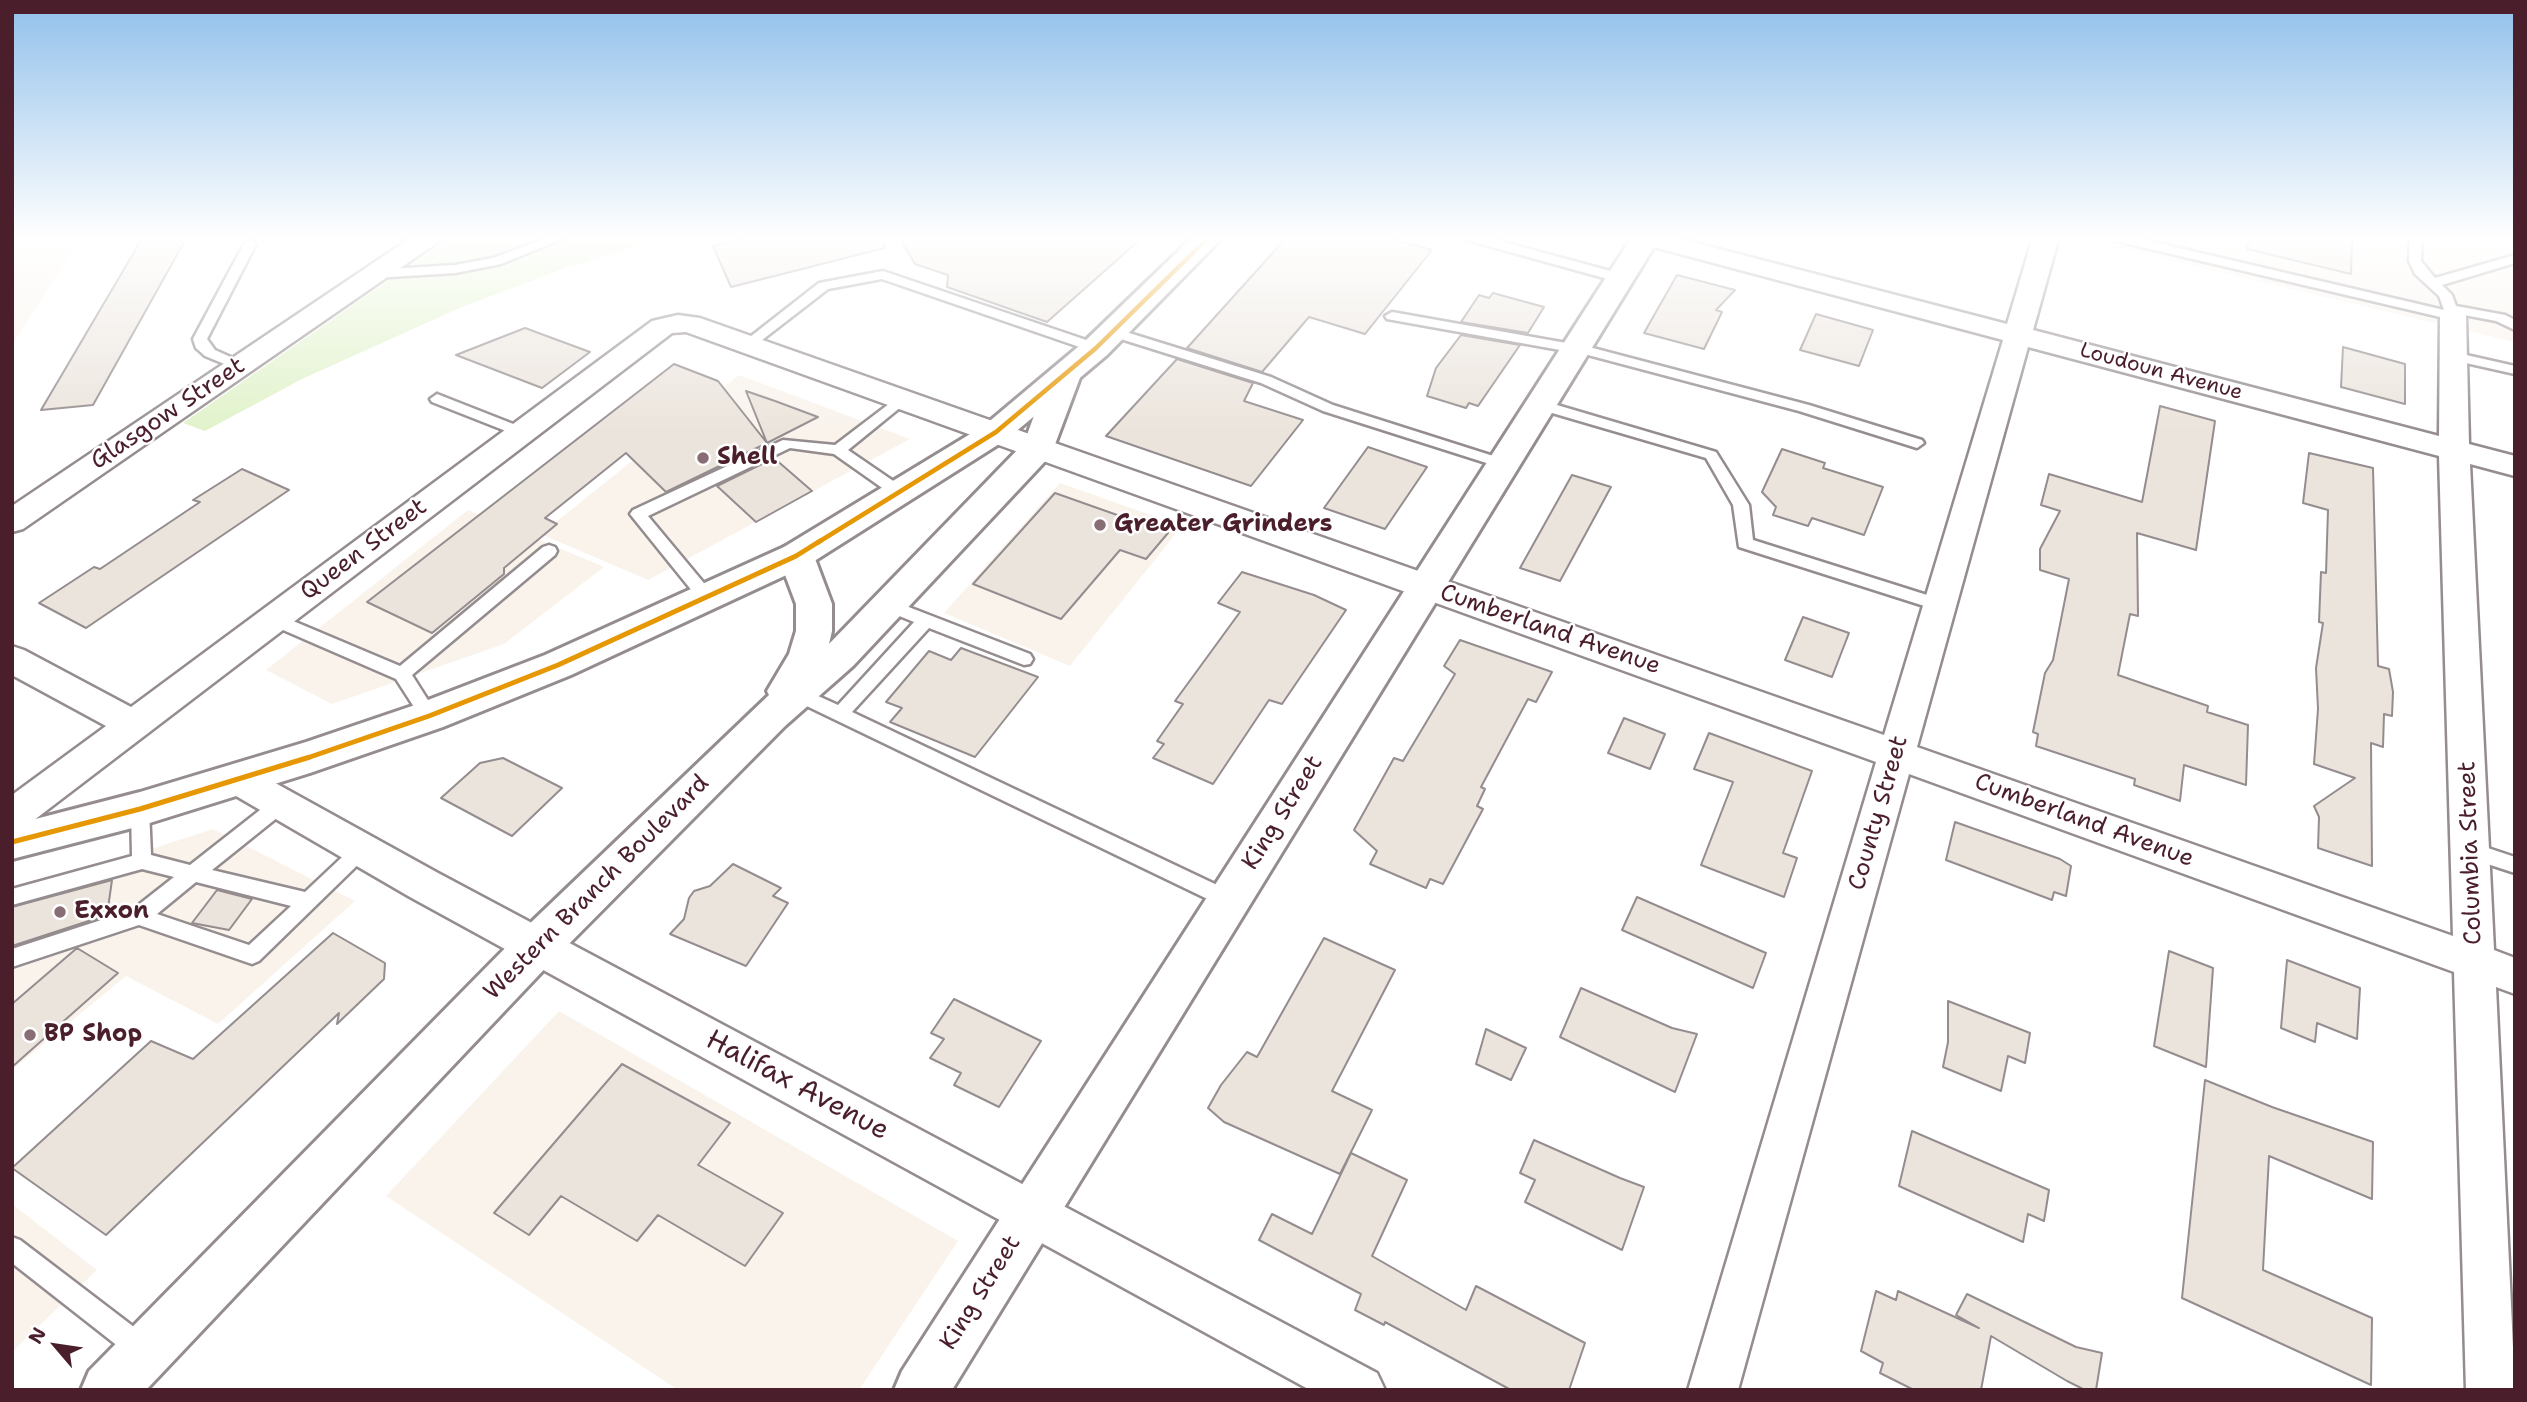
<!DOCTYPE html>
<style>
body{margin:0}
#map{position:relative;width:2527px;height:1402px;overflow:hidden;background:#fff;font-family:"Shantell Sans",sans-serif}
canvas{display:block}
.frame{position:absolute;inset:0;border:14px solid #4a1f2b;pointer-events:none}
.north{position:absolute;left:21px;top:1311px;width:70px;height:70px;-webkit-text-stroke:5px #fff;paint-order:stroke;rotate:299deg;font-size:19px;font-weight:700;line-height:28px;text-align:center;color:#4a1f2b}
.north::after{content:'';display:block;margin:auto;width:24px;height:32px;background:#4a1f2b;clip-path:polygon(50% 0,100% 100%,50% 72%,0 100%)}
</style>
<div id="map">
<canvas width="2527" height="1402"></canvas>
<div class="frame"></div>
<div class="north">N</div>
</div>
<script>
const ctx = document.querySelector('canvas').getContext('2d');
ctx.lineJoin = 'round';
function paint(path, color) {
  ctx.fillStyle = color;
  ctx.fill(path, 'evenodd');
}
function toPath(rows) {
  const path = new Path2D();
  for (const r of rows) {
    path.moveTo(r[0], r[1]);
    for (let i = 2; i < r.length; i += 2) path.lineTo(r[i], r[i + 1]);
  }
  return path;
}
function stroke(path, color, width, dash) {
  ctx.strokeStyle = color;
  ctx.lineWidth = width;
  ctx.lineCap = dash ? 'butt' : 'round';
  ctx.setLineDash(dash || []);
  ctx.stroke(path);
}
function label(font, color, halo, rows, align = 'center') {
  ctx.font = font + ' "Shantell Sans",sans-serif';
  ctx.lineWidth = 5;
  ctx.setLineDash([]);
  ctx.textBaseline = 'middle';
  ctx.strokeStyle = halo;
  ctx.fillStyle = color;
  for (const [text, x, y, turn = 0] of rows) {
    ctx.save();
    ctx.translate(x, y);
    ctx.rotate((+turn || 0) * Math.PI / 180);
    ctx.textAlign = isNaN(turn) ? turn : align;
    if (halo) ctx.strokeText(text, 0, 0);
    ctx.fillText(text, 0, 0);
    ctx.restore();
  }
}
paint(toPath([
 [12,237,82,237,12,344],
 [2085,237,2515,237,2515,342,2092,242],
 [739,375,910,439,648,580,541,534],
 [1060,483,1182,526,1070,666,944,613],
 [468,510,604,567,504,644,332,704,266,670],
 [213,829,355,901,218,1024,126,976,12,1070,12,894],
 [559,1011,958,1241,859,1390,678,1390,386,1196],
 [12,1204,97,1270,12,1352]
]), '#f9f3ec');
paint(toPath([
 [451,237,668,237,565,268,462,307,304,378,205,431,183,423]
]), '#e1f2ca');
const building = toPath([
 [143,237,187,237,93,405,41,410,143,237],
 [750,237,883,237,885,248,731,287,713,246,750,237],
 [899,237,1143,237,1047,322,947,287,948,275,915,264,899,237],
 [1287,237,1386,237,1432,250,1365,334,1309,317,1262,372,1187,348,1287,237],
 [2249,237,2352,237,2351,274,2247,249,2249,237],
 [1677,275,1735,290,1716,310,1722,312,1704,349,1644,333,1677,275],
 [1493,293,1544,307,1528,333,1461,322,1479,295,1489,298,1493,293],
 [1816,314,1873,330,1859,366,1800,350,1816,314],
 [525,328,590,352,542,388,456,355,525,328],
 [1461,335,1520,345,1478,406,1469,403,1466,408,1427,396,1436,368,1461,335],
 [2343,347,2405,364,2405,404,2341,387,2343,347],
 [1177,359,1253,383,1244,401,1303,420,1251,486,1106,436,1177,359],
 [674,364,718,381,767,443,666,492,626,453,545,518,557,524,504,568,504,574,432,633,367,602,674,364],
 [746,391,775,401,818,417,767,443,746,391],
 [2160,406,2215,421,2196,550,2137,533,2138,616,2130,614,2118,675,2208,706,2207,712,2248,725,2246,785,2184,765,2180,801,2134,785,2135,779,2036,746,2038,734,2033,732,2045,673,2053,660,2069,579,2040,570,2040,549,2060,511,2041,505,2049,474,2142,502,2160,406],
 [1368,447,1427,467,1385,529,1324,508,1368,447],
 [1782,449,1825,463,1823,468,1883,487,1864,535,1812,518,1808,526,1773,515,1776,507,1762,492,1782,449],
 [2309,453,2373,468,2378,666,2389,669,2393,692,2392,716,2384,714,2383,747,2371,743,2372,866,2318,848,2319,817,2314,806,2355,778,2314,764,2318,709,2316,668,2323,623,2319,622,2321,572,2326,573,2328,510,2303,503,2309,453],
 [774,458,812,491,756,522,717,486,774,458],
 [242,469,289,490,86,628,39,603,94,567,100,569,200,502,193,500,242,469],
 [1572,475,1611,487,1560,581,1520,568,1572,475],
 [1055,493,1168,533,1146,559,1120,550,1061,619,973,584,1055,493],
 [1242,572,1314,595,1346,610,1282,704,1269,700,1213,784,1153,758,1164,744,1157,741,1183,704,1175,701,1240,612,1218,603,1242,572],
 [1803,617,1849,633,1832,677,1785,660,1803,617],
 [1460,640,1552,672,1536,702,1528,699,1481,787,1485,789,1477,806,1483,809,1443,884,1430,879,1426,888,1370,864,1377,851,1354,830,1394,758,1403,761,1455,674,1444,666,1460,640],
 [961,648,1038,677,975,757,890,722,902,708,886,702,929,651,951,660,961,648],
 [1624,718,1665,734,1650,769,1608,753,1624,718],
 [1709,733,1812,771,1783,853,1797,858,1784,897,1701,865,1733,782,1694,769,1709,733],
 [503,758,562,788,512,836,441,798,480,763,503,758],
 [1955,822,2060,859,2071,866,2066,896,2054,892,2052,900,1946,860,1955,822],
 [733,864,781,888,773,896,788,903,746,966,670,934,684,919,689,898,694,891,710,886,733,864],
 [112,880,107,915,12,946,12,907,112,880],
 [217,890,252,899,229,930,192,923,217,890],
 [1637,897,1766,953,1753,988,1622,930,1637,897],
 [333,933,385,963,384,979,337,1024,339,1013,106,1235,12,1168,151,1041,193,1059,333,933],
 [1324,938,1395,970,1332,1091,1372,1110,1340,1174,1224,1122,1208,1108,1221,1085,1247,1052,1257,1057,1324,938],
 [77,948,118,973,12,1067,12,1004,77,948],
 [2169,951,2213,968,2206,1067,2154,1046,2169,951],
 [2287,960,2360,988,2357,1039,2317,1023,2315,1042,2281,1028,2287,960],
 [1581,988,1672,1028,1697,1034,1675,1092,1560,1037,1581,988],
 [954,999,1041,1041,999,1107,954,1085,961,1073,930,1058,944,1039,931,1033,954,999],
 [1948,1001,2030,1033,2025,1063,2008,1056,2001,1091,1943,1067,1948,1042,1948,1001],
 [1486,1029,1526,1048,1511,1080,1476,1064,1486,1029],
 [622,1064,730,1123,698,1165,783,1213,745,1266,658,1215,637,1241,561,1196,529,1235,494,1213,622,1064],
 [2205,1080,2272,1107,2373,1142,2372,1199,2269,1156,2263,1270,2372,1318,2371,1385,2182,1298,2205,1080],
 [1912,1131,2049,1190,2044,1221,2028,1214,2023,1242,1899,1186,1912,1131],
 [1534,1140,1620,1178,1644,1187,1622,1250,1525,1202,1535,1180,1520,1173,1534,1140],
 [1351,1153,1407,1180,1372,1256,1466,1310,1476,1286,1585,1343,1569,1390,1511,1390,1385,1322,1384,1325,1355,1310,1361,1294,1259,1240,1272,1214,1312,1234,1351,1153],
 [1876,1291,1896,1300,1898,1291,1979,1328,1956,1315,1967,1294,2076,1347,2102,1353,2096,1390,2085,1390,2067,1381,1991,1336,1981,1390,1914,1390,1880,1373,1883,1363,1861,1351,1876,1291]
]);
paint(building, '#ebe4dc');
stroke(building, '#948c8e', 2);
const lane = toPath([
 [549,237,567,237,501,264,455,273,374,278,367,274,374,270,455,265,493,258,549,237],
 [1465,237,1485,237,1625,275,1627,278,1625,281,1615,281,1467,240,1465,237],
 [2110,237,2132,237,2444,310,2439,296,2415,274,2409,261,2410,237,2422,237,2421,261,2435,278,2515,255,2515,263,2442,285,2452,295,2456,306,2505,315,2515,320,2515,330,2496,321,2459,314,2458,319,2453,320,2116,241,2110,237],
 [250,240,256,244,207,339,215,350,244,363,246,366,239,370,205,356,196,348,193,339,244,244,250,240],
 [883,271,1101,345,1103,348,1096,352,1091,351,882,279,828,289,753,347,743,347,741,344,819,283,883,271],
 [1392,312,1589,347,1809,405,1922,440,1924,443,1917,448,1799,411,1588,355,1387,319,1385,316,1392,312],
 [1113,328,1271,377,1333,405,1509,461,1512,464,1509,467,1499,467,1323,411,1261,383,1108,335,1108,329,1113,328],
 [2453,352,2515,366,2515,374,2448,359,2446,356,2453,352],
 [437,394,526,429,528,432,526,435,516,435,432,402,430,399,437,394],
 [902,394,907,396,909,399,907,402,848,450,905,489,908,493,905,497,895,497,834,454,790,448,648,516,713,594,715,598,713,602,701,602,630,514,633,510,783,440,835,445,902,394],
 [1540,400,1716,452,1749,505,1753,540,1946,601,1948,605,1940,611,1739,547,1733,505,1706,458,1535,408,1533,405,1540,400],
 [549,545,555,547,557,551,555,555,412,675,438,716,435,721,429,723,423,721,396,679,267,623,265,619,273,613,279,615,400,666,543,547,549,545],
 [888,599,1030,654,1033,659,1030,664,1024,665,929,628,852,712,1236,894,1239,900,1236,906,1229,908,1222,906,790,698,787,693,790,688,796,686,838,705,914,622,882,609,880,605,882,601,888,599],
 [281,796,288,799,290,804,288,809,212,870,305,892,356,844,363,842,370,844,373,850,259,961,252,964,139,925,12,967,12,949,132,910,174,877,142,869,12,905,12,889,132,856,131,809,133,804,140,801,147,804,149,809,151,855,190,865,274,799,281,796],
 [196,882,291,906,249,945,157,914,196,882],
 [2470,842,2515,857,2515,873,2463,856,2460,850,2463,844,2470,842],
 [12,1237,20,1240,151,1340,154,1349,151,1358,142,1361,133,1358,12,1263,12,1237]
]);
const street = toPath([
 [412,237,442,237,438,242,23,529,12,532,12,506,412,237],
 [1631,237,1673,237,2007,324,2033,237,2059,237,2033,330,2439,436,2440,316,2443,310,2453,308,2463,310,2466,316,2469,444,2515,456,2515,476,2470,464,2494,950,2515,958,2515,994,2496,987,2515,1390,2466,1390,2454,972,1909,774,1738,1390,1688,1390,1876,762,686,332,672,333,25,827,12,831,12,795,106,726,12,675,12,646,24,650,131,707,652,321,678,315,700,318,1884,735,2003,340,1635,242,1631,237],
 [2028,347,2439,456,2453,936,1917,747,2028,347],
 [237,764,250,769,438,873,1377,1373,1385,1390,1310,1390,410,897,224,789,219,779,224,769,237,764]
]);
const secondary = toPath([
 [1632,237,1660,237,952,1390,894,1390,902,1371,1632,237],
 [1065,365,1076,368,1081,375,1051,455,853,666,785,726,553,960,146,1390,81,1390,89,1371,521,932,769,695,767,691,789,654,796,631,796,604,778,556,784,547,796,544,808,547,814,556,832,604,832,631,829,644,1024,443,1049,375,1054,368,1065,365]
]);
const primary = toPath([
 [1193,237,1223,237,1107,355,1007,439,808,565,571,675,443,727,310,773,140,826,12,859,12,825,140,792,306,742,415,705,545,655,784,547,985,425,1085,341,1193,237]
]);
stroke(lane, '#948c8e', 5);
stroke(street, '#948c8e', 5);
stroke(secondary, '#948c8e', 6);
stroke(primary, '#948c8e', 6);
paint(lane, '#fff');
paint(street, '#fff');
paint(secondary, '#fff');
paint(primary, '#fff');
stroke(toPath([
 [817,543,996,432,1096,348,1209,237]
]), '#e69804', 4.5);
stroke(toPath([
 [12,842,140,809,310,757,429,716,558,665,796,556,820,541]
]), '#e69804', 5);
const sky = ctx.createLinearGradient(0, 0, 0, 433);
sky.addColorStop(0, '#91c0eb');
sky.addColorStop(0.55, '#fff');
sky.addColorStop(1, '#ffffff00');
ctx.fillStyle = sky;
ctx.fillRect(0, 0, 2527, 433);
for (const [x, y, r, color] of [
 [703,458,7,"#896d75"],
 [1100,525,7,"#896d75"],
 [60,912,7,"#896d75"],
 [30,1035,7,"#896d75"]
]) {
  const dot = new Path2D();
  dot.arc(x, y, r, 0, 2 * Math.PI);
  ctx.fillStyle = color;
  ctx.fill(dot);
  stroke(dot, '#fff', 2.5);
}
label('21px', '#4a1f2b', '#fff', [
 ["Loudoun Avenue",2161,372,15]
]);
label('24px', '#4a1f2b', '#fff', [
 ["Glasgow Street",168,414,-34],
 ["Queen Street",364,550,-37],
 ["Cumberland Avenue",1550,630,19],
 ["King Street",1283,813,-58],
 ["County Street",1879,813,-74],
 ["Cumberland Avenue",2084,821,20],
 ["Columbia Street",2471,853,-92],
 ["Western Branch Boulevard",597,888,-45],
 ["King Street",981,1293,-58]
]);
label('bold 24px', '#4a1f2b', '#fff', [
 ["Shell",717,458],
 ["Greater Grinders",1114,525],
 ["Exxon",74,912],
 ["BP Shop",44,1035]
], 'left');
label('28px', '#4a1f2b', '#fff', [
 ["Halifax Avenue",797,1086,28]
]);
</script>
